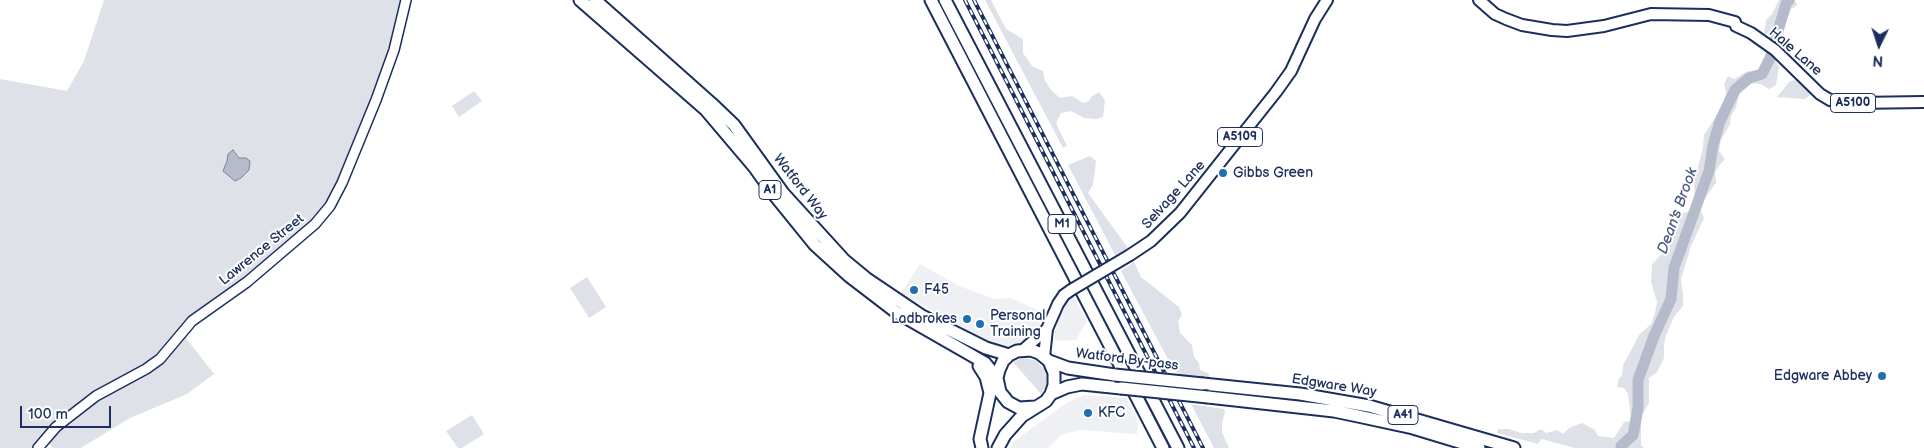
<!DOCTYPE html>
<style>
body{margin:0}
#map{position:relative;width:1924px;height:448px;overflow:hidden;background:#fff;font-family:"Balsamiq Sans",sans-serif}
canvas{display:block}
.north{position:absolute;left:1854px;top:20px;width:50px;height:50px;-webkit-text-stroke:4px #fff;paint-order:stroke;rotate:184deg;font-size:14px;font-weight:700;line-height:20px;text-align:center;color:#1b2f5e}
.north::after{content:'';display:block;margin:auto;width:18px;height:22px;background:#1b2f5e;clip-path:polygon(50% 0,100% 100%,50% 72%,0 100%)}
.scale{position:absolute;left:20px;top:406px;width:91px;height:22px;box-sizing:border-box;border:2px solid #1b2f5e;border-top:0;padding-left:6px;font-size:15px;line-height:18px;white-space:nowrap;color:#1b2f5e;-webkit-text-stroke:4px #fff;paint-order:stroke}
</style>
<div id="map">
<canvas width="1924" height="448"></canvas>
<div class="north">N</div>
<div class="scale">100 m</div>
</div>
<script>
const ctx = document.querySelector('canvas').getContext('2d');
ctx.lineJoin = 'round';
function paint(path, color) {
  ctx.fillStyle = color;
  ctx.fill(path, 'evenodd');
}
function toPath(rows) {
  const path = new Path2D();
  for (const r of rows) {
    path.moveTo(r[0], r[1]);
    for (let i = 2; i < r.length; i += 2) path.lineTo(r[i], r[i + 1]);
  }
  return path;
}
function stroke(path, color, width, dash) {
  ctx.strokeStyle = color;
  ctx.lineWidth = width;
  ctx.lineCap = dash ? 'butt' : 'round';
  ctx.setLineDash(dash || []);
  ctx.stroke(path);
}
function label(font, color, halo, rows, align = 'center') {
  ctx.font = font + ' "Balsamiq Sans",sans-serif';
  ctx.lineWidth = 4;
  ctx.setLineDash([]);
  ctx.textBaseline = 'middle';
  ctx.strokeStyle = halo;
  ctx.fillStyle = color;
  for (const [text, x, y, turn = 0] of rows) {
    ctx.save();
    ctx.translate(x, y);
    ctx.rotate((+turn || 0) * Math.PI / 180);
    ctx.textAlign = isNaN(turn) ? turn : align;
    if (halo) ctx.strokeText(text, 0, 0);
    ctx.fillText(text, 0, 0);
    ctx.restore();
  }
}
paint(toPath([
 [920,264,959,286,995,299,1011,298,1044,313,1039,328,1023,343,1005,347,986,341,901,293],
 [1073,296,1087,321,1076,340,1055,341,1055,331,1061,314,1069,299],
 [1085,395,1127,398,1138,423,1137,434,1079,430,1061,435,1048,448,1011,448,1013,442,1065,404,1076,398]
]), '#eff0f4');
paint(toPath([
 [104,0,404,0,394,50,330,206,182,333,214,374,187,394,130,418,81,448,53,448,46,439,38,448,0,448,0,79,67,91,84,61],
 [985,0,991,0,1006,29,1023,39,1023,53,1032,66,1043,71,1045,81,1052,91,1060,98,1072,96,1083,103,1089,101,1091,97,1099,92,1105,100,1103,117,1096,119,1084,118,1071,111,1061,113,1056,123,1067,146,1063,148],
 [1779,0,1795,0,1797,5,1791,9,1784,26,1779,32,1778,38,1764,33,1766,20,1772,14],
 [1769,56,1775,60,1779,67,1776,85,1769,89,1761,84,1748,83,1741,88,1736,107,1731,116,1730,124,1721,140,1719,151,1725,159,1722,162,1715,172,1716,183,1703,201,1695,199,1694,183,1703,147,1704,135,1722,107,1726,93,1724,84,1728,76,1734,79,1748,71,1756,72],
 [1796,80,1811,94,1805,99,1777,97,1790,81],
 [474,91,482,101,459,117,452,106],
 [1090,156,1096,161,1093,185,1088,193,1128,248,1115,255,1068,165],
 [1692,206,1700,209,1704,218,1691,246,1681,279,1683,295,1683,306,1674,317,1666,335,1664,345,1664,358,1657,372,1649,378,1649,403,1642,415,1641,427,1641,445,1644,448,1575,448,1541,439,1538,444,1497,433,1498,429,1509,429,1521,433,1534,433,1541,429,1546,433,1557,430,1563,434,1569,428,1582,423,1595,430,1598,436,1614,438,1624,422,1630,421,1631,417,1628,394,1624,388,1617,387,1619,378,1622,376,1623,365,1634,345,1639,335,1651,324,1655,313,1657,302,1651,282,1652,264,1665,251,1666,239,1672,226,1679,214,1688,212],
 [1134,262,1141,277,1179,307,1182,315,1178,321,1180,333,1192,345,1194,357,1199,363,1200,370,1208,373,1210,378,1206,379,1191,378,1177,373,1170,363,1121,271],
 [587,277,606,307,589,318,570,288],
 [1022,358,1035,360,1044,369,1047,381,1045,388,1041,394,1013,362],
 [1191,404,1224,409,1225,413,1222,422,1222,432,1229,448,1214,448],
 [472,415,484,434,462,448,458,448,446,431]
]), '#dee1e7');
const water = toPath([
 [233,150,239,158,246,158,250,161,249,170,241,178,235,181,223,171,227,161,228,154,233,150]
]);
paint(water, '#b5bbca');
stroke(water, '#77839f', 1);
stroke(toPath([
 [1621,446,1633,435,1638,408,1638,380,1654,336,1671,299,1674,268,1709,171,1713,145,1720,121,1735,90,1749,78,1762,74,1770,58,1786,4,1789,0]
]), '#b5bbca', 11);
const secondary = toPath([
 [38,448,56,427,96,396,146,369,160,359,192,321,247,282,315,224,330,206,342,183,376,100,394,50,406,0]
]);
const primary = toPath([
 [1479,0,1495,14,1506,19,1522,25,1552,30,1567,31,1604,26,1651,14,1709,15,1735,22,1736,26,1751,33,1775,50,1820,94,1830,100,1856,103,1924,102],
 [1130,255,1151,241,1180,213,1276,92,1291,71,1315,19,1327,0],
 [1023,350,1047,329,1058,304,1064,295,1071,290],
 [1044,357,1047,329]
]);
const highway = toPath([
 [580,0,705,109,755,168,772,192,815,245,849,276,896,312,985,363,997,378],
 [595,0,711,103,734,125,783,193,844,260,867,279,922,316,986,348,1009,355],
 [931,0,1163,448],
 [945,0,1178,448],
 [1049,361,1068,368,1115,375],
 [979,366,986,377,990,393,980,439,982,448],
 [1203,384,1300,394,1369,406,1514,448],
 [1051,394,1067,387,1082,384,1121,388],
 [1208,397,1334,411,1358,416,1413,428,1479,448],
 [998,448,1005,435,1022,416,1046,401,1051,394,1054,385,1054,373,1049,361,1039,353,1031,350,1017,351,1009,355,1003,361,999,370,997,378,1000,392,1008,402,1019,408,1035,407]
]);
stroke(secondary, '#1b2f5e', 12);
stroke(primary, '#1b2f5e', 14);
stroke(highway, '#1b2f5e', 15);
stroke(secondary, '#fff', 9);
stroke(primary, '#fff', 10);
stroke(highway, '#fff', 11);
const rail = toPath([
 [965,0,1194,448],
 [974,0,1203,448]
]);
stroke(rail, '#1b2f5e', 4);
stroke(rail, '#fff', 2, [5.5]);
const primaryBridge = toPath([
 [1071,290,1130,255]
]);
const highwayBridge = toPath([
 [1115,375,1203,384],
 [1121,388,1208,397]
]);
stroke(primaryBridge, '#1b2f5e', 14, []);
stroke(highwayBridge, '#1b2f5e', 15, []);
stroke(primaryBridge, '#fff', 10);
stroke(highwayBridge, '#fff', 11);
for (const [x, y, r, color] of [
 [1223,173,5,"#1f6fb2"],
 [914,290,5,"#1f6fb2"],
 [967,319,5,"#1f6fb2"],
 [980,324,5,"#1f6fb2"],
 [1882,376,5,"#1f6fb2"],
 [1088,413,5,"#1f6fb2"]
]) {
  const dot = new Path2D();
  dot.arc(x, y, r, 0, 2 * Math.PI);
  ctx.fillStyle = color;
  ctx.fill(dot);
  stroke(dot, '#fff', 2);
}
for (const [x, y, w] of [
 [1853,103,45],
 [1240,137,45],
 [770,190,22],
 [1062,224,28],
 [1403,415,30]
]) {
  const box = new Path2D();
  box.roundRect(x - w / 2, y - 9.5, w, 19, 4);
  ctx.fillStyle = '#fff';
  ctx.fill(box);
  stroke(box, '#1b2f5e', 1);
}
label('bold 12px', '#1b2f5e', null, [
 ["A5100",1853,103],
 ["A5109",1240,137],
 ["A1",770,190],
 ["M1",1062,224],
 ["A41",1403,415]
]);
label('14px', '#1b2f5e', '#fff', [
 ["Hale Lane",1795,52,41],
 ["Watford Way",800,187,52],
 ["Selvage Lane",1174,195,-48],
 ["Lawrence Street",262,250,-39],
 ["Watford By-pass",1127,360,7],
 ["Edgware Way",1334,386,9]
]);
label('14px', '#1b2f5e', '#fff', [
 ["Gibbs Green",1233,173],
 ["F45",924,290],
 ["Personal",990,316],
 ["Training",990,332],
 ["Ladbrokes",957,319,"right"],
 ["Edgware Abbey",1872,376,"right"],
 ["KFC",1098,413]
], 'left');
label('italic 15px', '#49597e', '#fff', [
 ["Dean's Brook",1678,211,-70]
]);
</script>
